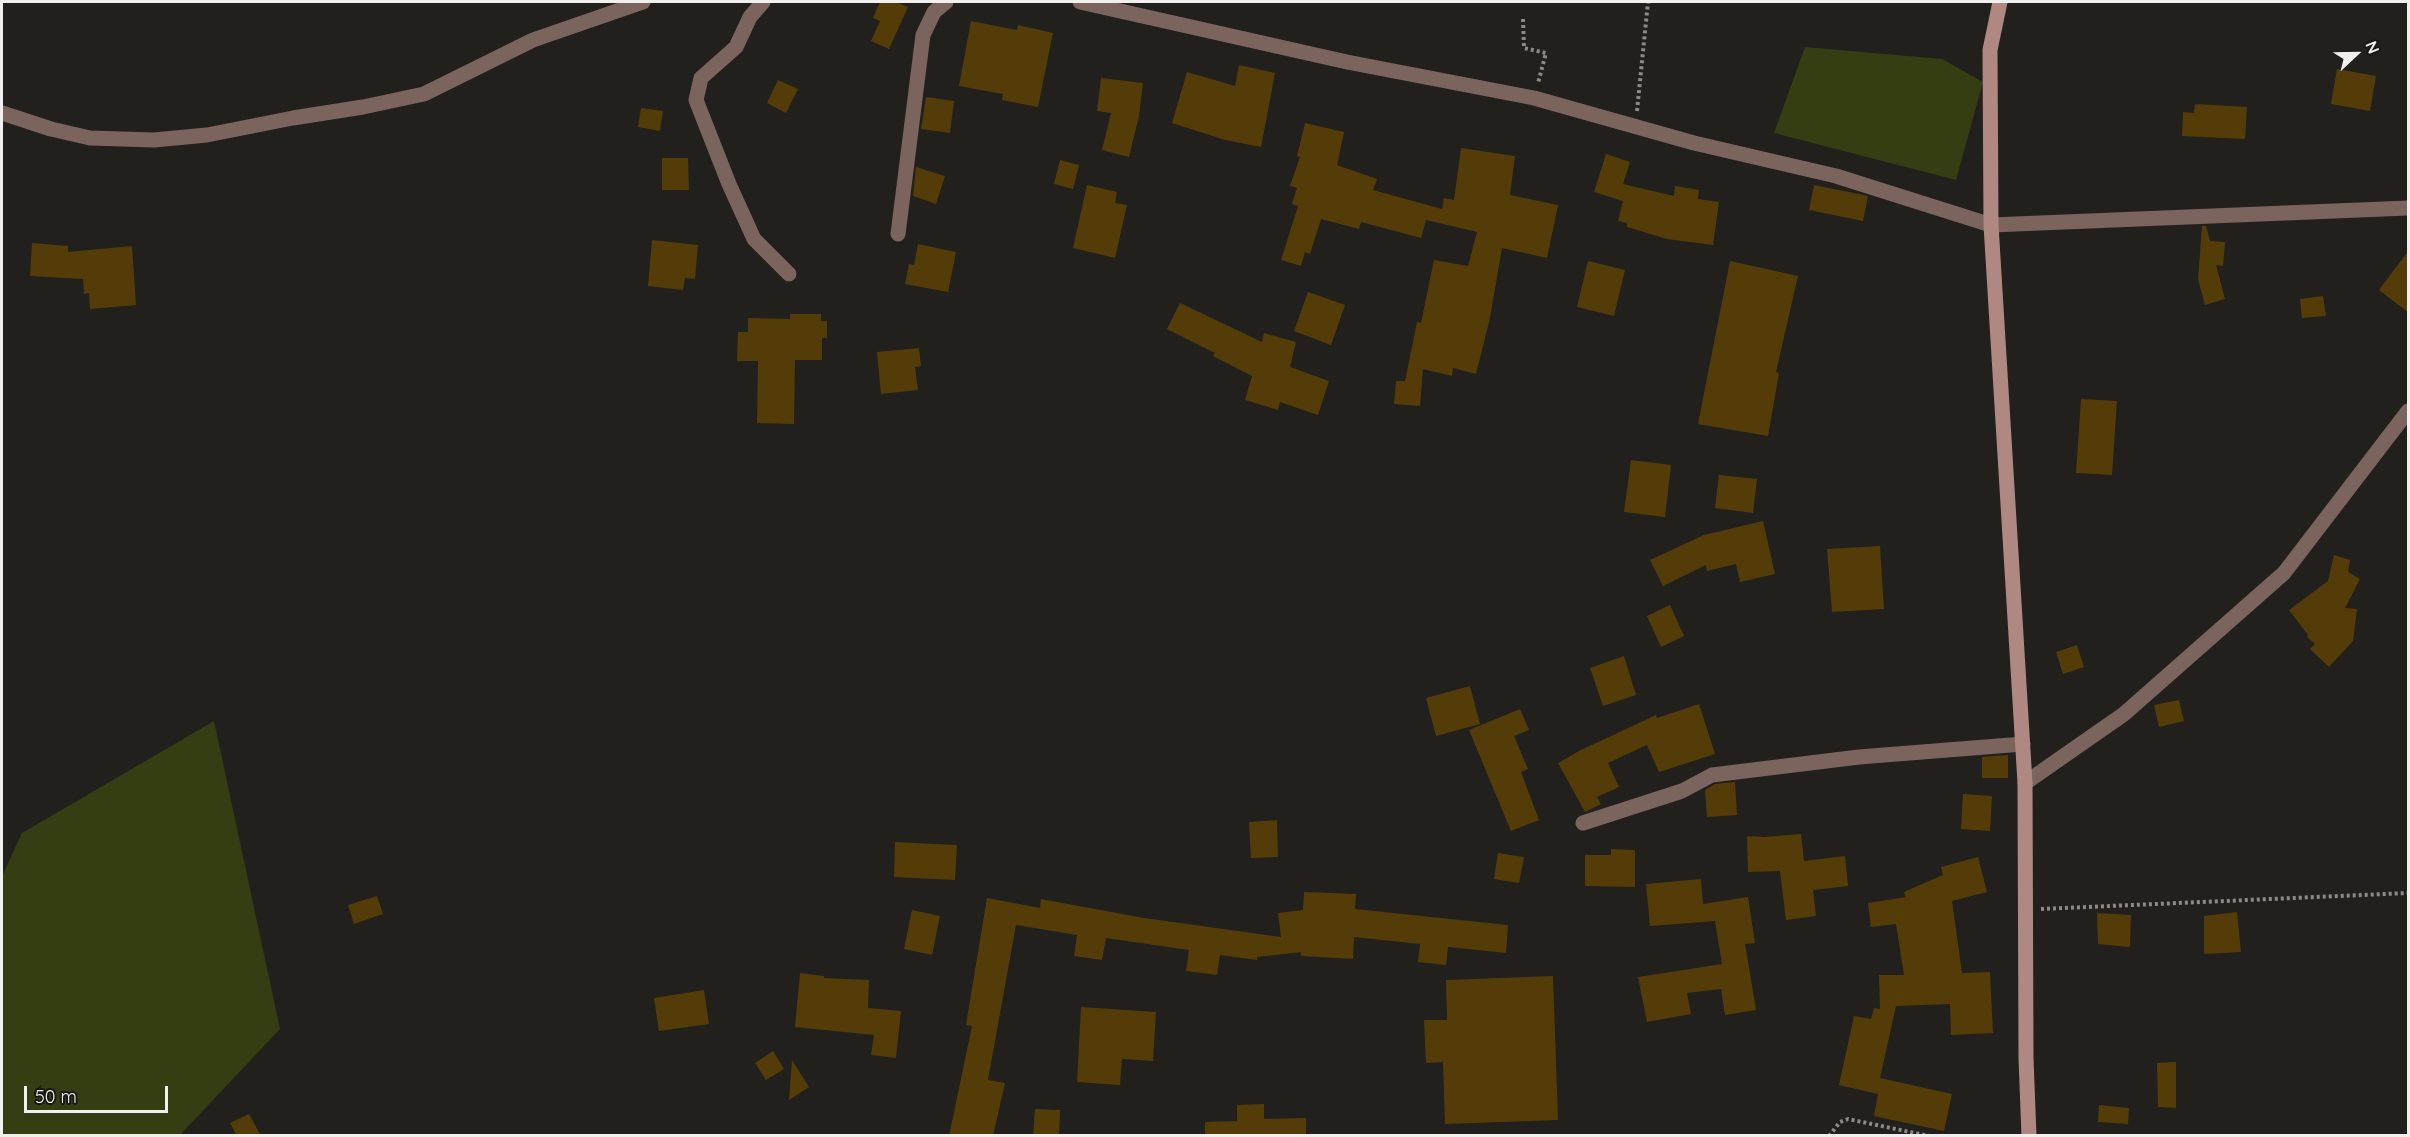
<!DOCTYPE html>
<style>
body{margin:0}
#map{position:relative;width:2410px;height:1137px;overflow:hidden;background:#21201d;font-family:Quicksand,sans-serif}
canvas{display:block}
.frame{position:absolute;inset:0;border:3px solid #f1f0ee;pointer-events:none}
.north{position:absolute;left:2326px;top:24px;width:60px;height:60px;-webkit-text-stroke:4px #181714;paint-order:stroke;rotate:68deg;font-size:16px;font-weight:700;line-height:24px;text-align:center;color:#f1f0ee}
.north::after{content:'';display:block;margin:auto;width:21px;height:27px;background:#f1f0ee;clip-path:polygon(50% 0,100% 100%,50% 72%,0 100%)}
.scale{position:absolute;left:24px;top:1086px;width:144px;height:27px;box-sizing:border-box;border:3px solid #f1f0ee;border-top:0;padding-left:8px;font-size:18px;line-height:21px;white-space:nowrap;color:#f1f0ee;-webkit-text-stroke:4px #181714;paint-order:stroke}
</style>
<div id="map">
<canvas width="2410" height="1137"></canvas>
<div class="frame"></div>
<div class="north">N</div>
<div class="scale">50 m</div>
</div>
<script>
const ctx = document.querySelector('canvas').getContext('2d');
ctx.lineJoin = 'round';
function paint(path, color) {
  ctx.fillStyle = color;
  ctx.fill(path, 'evenodd');
}
function toPath(rows) {
  const path = new Path2D();
  for (const r of rows) {
    path.moveTo(r[0], r[1]);
    for (let i = 2; i < r.length; i += 2) path.lineTo(r[i], r[i + 1]);
  }
  return path;
}
function stroke(path, color, width, dash) {
  ctx.strokeStyle = color;
  ctx.lineWidth = width;
  ctx.lineCap = dash ? 'butt' : 'round';
  ctx.setLineDash(dash || []);
  ctx.stroke(path);
}
paint(toPath([
 [1805,47,1942,59,1983,82,1956,180,1774,133],
 [214,721,280,1029,180,1135,2,1135,2,876,22,833]
]), '#343e12');
paint(toPath([
 [880,2,896,2,908,7,889,49,871,41,880,21,873,18],
 [971,21,1017,30,1018,25,1053,33,1038,107,1002,100,1003,94,959,86],
 [1239,65,1275,73,1261,147,1225,140,1172,123,1187,72,1235,86],
 [2337,69,2376,76,2370,111,2331,104],
 [1101,78,1143,83,1139,116,1129,157,1102,150,1111,113,1097,111],
 [778,80,798,89,786,113,767,103],
 [926,97,954,101,950,133,921,129],
 [2195,104,2247,107,2245,139,2182,136,2183,112,2194,113],
 [641,108,663,111,660,131,638,127],
 [1305,123,1344,132,1337,165,1377,179,1373,190,1442,209,1444,198,1454,200,1461,148,1515,156,1510,195,1558,205,1547,258,1502,248,1490,318,1476,374,1453,368,1452,376,1423,369,1420,406,1394,404,1396,381,1405,381,1417,322,1421,323,1434,260,1468,266,1477,232,1426,220,1421,238,1361,222,1359,229,1321,219,1310,254,1305,252,1301,266,1281,260,1298,206,1292,204,1297,188,1290,186,1300,157,1297,156],
 [1606,154,1630,162,1623,184,1674,196,1675,186,1699,190,1698,199,1719,202,1713,245,1667,239,1627,227,1627,223,1618,221,1623,201,1594,192],
 [662,158,688,158,689,190,662,190],
 [1060,160,1079,165,1073,189,1054,184],
 [916,167,945,176,936,204,913,196],
 [1087,185,1117,192,1115,203,1127,205,1115,258,1073,248],
 [1814,185,1868,196,1863,221,1809,210],
 [2202,226,2206,226,2210,241,2225,242,2223,266,2216,265,2225,299,2205,305,2198,279],
 [652,240,698,245,695,279,685,278,683,290,648,286],
 [32,243,68,246,68,252,132,246,136,305,90,309,89,293,84,294,83,279,30,276],
 [918,244,956,252,948,292,905,284,909,264,914,265],
 [2409,250,2409,313,2379,290],
 [1588,261,1625,270,1614,316,1577,307],
 [1730,261,1798,276,1776,372,1779,373,1768,436,1698,424],
 [1308,292,1345,305,1331,345,1294,331],
 [2323,296,2326,316,2302,318,2300,299],
 [1180,303,1262,342,1264,333,1296,342,1290,367,1329,381,1318,415,1280,402,1278,410,1245,400,1252,376,1213,356,1215,353,1167,329],
 [790,314,821,314,821,321,827,321,827,338,822,338,822,360,795,360,794,424,757,423,758,361,737,361,738,332,748,332,748,318,790,319],
 [919,348,921,366,915,367,918,390,881,394,877,352],
 [2081,399,2117,401,2112,475,2076,473],
 [1631,460,1671,465,1665,517,1624,512],
 [1719,475,1757,479,1753,513,1715,508],
 [1763,521,1775,574,1740,582,1736,564,1707,571,1706,565,1663,586,1650,560,1704,535],
 [1880,546,1884,609,1832,612,1827,549],
 [2334,555,2350,560,2348,572,2360,579,2345,608,2357,609,2353,641,2329,667,2310,649,2315,644,2307,637,2308,635,2289,610,2328,581],
 [1670,605,1684,636,1661,647,1647,616],
 [2077,645,2084,667,2063,674,2056,652],
 [1624,656,1636,695,1603,706,1590,668],
 [1470,686,1480,724,1436,736,1426,698],
 [2179,700,2184,721,2159,727,2154,705],
 [1699,704,1715,754,1659,772,1647,745,1608,763,1619,787,1597,797,1601,804,1585,812,1558,763,1579,751,1656,715,1657,718],
 [1520,709,1529,730,1514,736,1528,769,1521,772,1539,820,1511,831,1469,730],
 [2008,755,2008,778,1982,778,1982,757],
 [1735,782,1737,815,1707,817,1705,790,1715,784],
 [1963,794,1992,796,1990,831,1961,829],
 [1277,820,1278,857,1251,858,1249,822],
 [1801,834,1804,861,1845,856,1848,886,1813,890,1816,916,1786,920,1780,871,1748,872,1747,836,1764,837],
 [895,842,957,845,955,880,894,877],
 [1611,849,1635,850,1635,887,1585,886,1585,855,1611,855],
 [1498,853,1524,857,1519,883,1494,879],
 [1978,857,1987,892,1952,901,1962,973,1990,972,1993,1033,1951,1035,1950,1004,1896,1006,1880,1078,1952,1094,1944,1131,1874,1116,1878,1094,1839,1085,1854,1016,1871,1019,1874,1008,1880,1009,1879,975,1904,975,1896,924,1871,927,1868,903,1906,897,1904,892,1943,875,1941,867],
 [1701,879,1703,904,1748,897,1755,943,1745,944,1756,1010,1725,1015,1721,989,1687,993,1691,1014,1647,1022,1638,977,1722,964,1715,921,1650,926,1646,884],
 [1304,892,1356,894,1355,909,1508,925,1506,953,1448,947,1446,965,1418,962,1420,944,1354,937,1353,959,1301,956,1301,952,1257,957,1257,960,1220,955,1217,975,1186,971,1189,950,1106,938,1102,960,1074,956,1077,935,1016,925,988,1080,1005,1083,993,1136,949,1136,972,1026,966,1025,987,898,1040,908,1041,899,1144,918,1281,937,1278,913,1303,910],
 [377,896,383,914,354,924,348,905],
 [912,910,940,916,932,955,904,949],
 [2237,912,2241,952,2204,954,2204,916],
 [2097,913,2131,915,2130,947,2098,944],
 [800,973,824,976,824,978,869,980,868,1008,901,1011,896,1058,871,1055,874,1035,795,1027],
 [1553,976,1558,1120,1445,1124,1443,1062,1426,1063,1424,1020,1447,1020,1446,980],
 [704,990,709,1024,659,1031,654,998],
 [1081,1007,1156,1012,1153,1061,1122,1059,1120,1085,1077,1082],
 [773,1051,784,1069,766,1080,755,1063],
 [792,1060,809,1087,789,1100],
 [2176,1062,2176,1108,2158,1107,2157,1063],
 [1264,1104,1264,1119,1306,1118,1306,1136,1205,1136,1205,1122,1237,1121,1237,1105],
 [2099,1105,2129,1108,2128,1124,2098,1122],
 [1035,1109,1060,1110,1059,1136,1033,1136],
 [249,1114,261,1136,237,1136,230,1123]
]), '#543c09');
stroke(toPath([
 [1523,19,1524,48,1546,53,1538,83],
 [1637,111,1648,2],
 [2041,909,2408,893],
 [1829,1136,1840,1122,1848,1119,1929,1136]
]), '#8b8a88', 4, [3, 3]);
stroke(toPath([
 [763,2,750,17,736,47,701,78,696,100,729,184,754,239,789,274],
 [1080,2,1347,62,1534,98,1694,143,1836,176,1991,225,2408,208],
 [2,113,51,129,90,138,154,140,207,135,293,118,363,107,424,94,533,40,643,2],
 [898,234,923,35,934,12,946,2],
 [2025,783,2124,714,2284,573,2408,411],
 [1583,823,1682,791,1712,775,1859,757,2023,744]
]), '#7b635e', 15);
stroke(toPath([
 [2000,2,1990,50,1991,225,2025,783,2026,1058,2029,1136]
]), '#af8981', 15);
</script>
